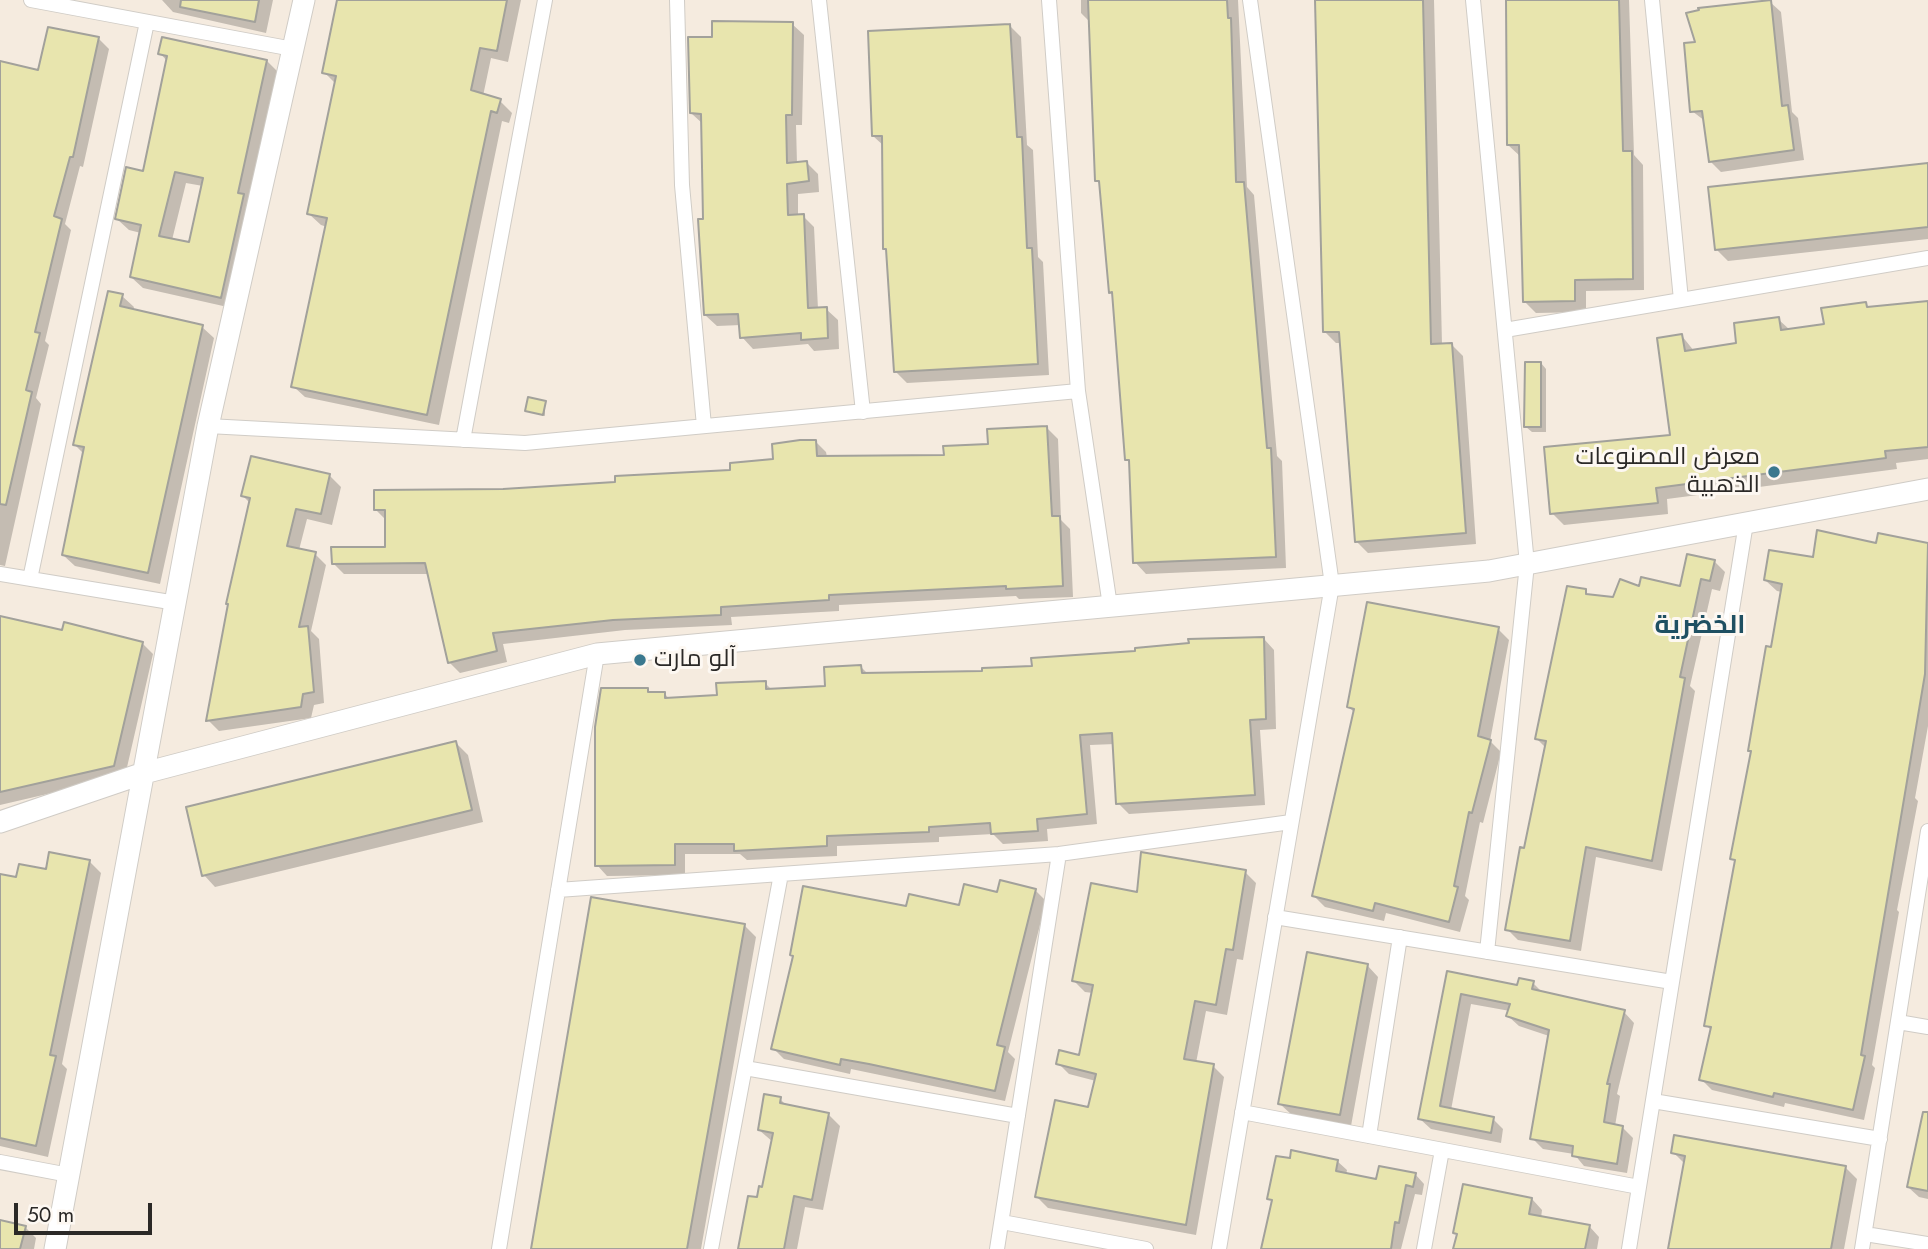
<!DOCTYPE html>
<meta charset="utf-8">
<style>
body{margin:0}
#map{position:relative;width:1928px;height:1249px;overflow:hidden;background:#fdf8f2;font-family:Jost,sans-serif}
canvas{display:block}
.scale{position:absolute;left:14px;top:1203px;width:138px;height:32px;box-sizing:border-box;border:4px solid #2b2927;border-top:0;padding-left:9px;font-size:21px;line-height:24px;white-space:nowrap;color:#2b2927;-webkit-text-stroke:5px #fdf8f2;paint-order:stroke}
</style>
<div id="map">
<canvas width="1928" height="1249"></canvas>
<div class="scale">50 m</div>
</div>
<script>
const ctx = document.querySelector('canvas').getContext('2d');
ctx.lineJoin = 'round';
function paint(path, color) {
  ctx.fillStyle = color;
  ctx.fill(path, 'evenodd');
}
function toPath(rows) {
  const path = new Path2D();
  for (const r of rows) {
    path.moveTo(r[0], r[1]);
    for (let i = 2; i < r.length; i += 2) path.lineTo(r[i], r[i + 1]);
  }
  return path;
}
function stroke(path, color, width, dash) {
  ctx.strokeStyle = color;
  ctx.lineWidth = width;
  ctx.lineCap = dash ? 'butt' : 'round';
  ctx.setLineDash(dash || []);
  ctx.stroke(path);
}
function label(font, color, halo, rows, align = 'center') {
  ctx.font = font + ' Jost,Cairo,sans-serif';
  ctx.lineWidth = 6;
  ctx.setLineDash([]);
  ctx.textBaseline = 'middle';
  ctx.strokeStyle = halo;
  ctx.fillStyle = color;
  for (const [text, x, y, turn = 0] of rows) {
    ctx.save();
    ctx.translate(x, y);
    ctx.rotate((+turn || 0) * Math.PI / 180);
    ctx.textAlign = isNaN(turn) ? turn : align;
    if (halo) ctx.strokeText(text, 0, 0);
    ctx.fillText(text, 0, 0);
    ctx.restore();
  }
}
paint(toPath([
 [0,0,1928,0,1928,1249,0,1249]
]), '#f5ebdf');
paint(toPath([
 [162,0,273,0,266,33,173,12],
 [338,0,521,0,508,62,491,58,483,96,500,101,512,113,509,123,502,121,439,425,305,397,293,386,327,227,321,225,309,214,336,84,324,72],
 [1081,0,1238,0,1247,187,1254,195,1277,456,1282,461,1286,568,1146,574,1135,562,1131,464,1126,459,1114,295,1111,292,1101,185,1097,181,1091,23,1081,13],
 [1317,0,1434,0,1442,345,1451,344,1463,356,1476,544,1368,553,1356,541,1342,343,1336,343,1324,331],
 [1507,0,1629,0,1634,155,1643,165,1644,290,1586,291,1586,312,1536,313,1525,302,1521,157,1508,145],
 [1770,2,1781,12,1792,112,1798,118,1804,160,1721,172,1711,162,1705,121,1692,111,1697,43],
 [792,24,804,35,802,125,796,125,797,164,807,163,818,174,819,192,798,194,798,216,803,216,814,227,818,309,826,309,838,320,839,349,814,351,808,344,753,349,742,337,741,325,717,326,705,315,703,124,691,113,714,39],
 [1009,25,1021,37,1027,145,1033,150,1038,257,1043,262,1049,375,907,383,895,371,888,251,885,248,884,146,873,136],
 [98,38,109,49,83,167,80,166,65,224,71,230,45,341,49,345,36,398,41,404,5,566,0,565,0,63,40,72],
 [160,53,267,61,278,72,232,308,143,288,131,277,141,233,129,230,117,219,145,173,167,61],
 [186,183,203,186,190,244,172,240],
 [1928,165,1928,239,1728,261,1717,250],
 [122,296,134,307,133,311,202,327,214,338,160,584,75,566,63,555,84,454,75,445],
 [1928,302,1928,459,1896,463,1897,469,1667,499,1668,514,1564,525,1552,513,1672,436,1682,336,1694,351,1738,345,1778,319,1790,330,1825,325,1865,304,1870,309],
 [1541,363,1546,369,1546,432,1532,432,1526,427],
 [545,403,545,416,527,410],
 [1047,428,1058,439,1061,520,1070,529,1073,597,1019,599,1016,596,839,605,839,611,731,617,732,625,625,630,503,644,507,662,460,673,449,662,429,574,344,574,333,563,387,548,387,521,375,509,503,491,732,472,775,460,815,441,826,452,827,457,945,457],
 [330,476,341,487,332,525,307,519,299,550,315,554,326,565,311,631,319,639,324,703,314,705,311,718,219,731,208,720,250,503,243,496],
 [1879,535,1928,544,1928,726,1915,798,1918,801,1897,910,1899,912,1872,1065,1875,1068,1864,1120,1785,1103,1784,1107,1712,1090,1701,1079,1712,1031,1706,1025,1736,862,1732,858,1753,753,1750,750,1782,592,1777,591,1765,580,1814,559,1877,545],
 [1714,561,1725,572,1720,591,1712,589,1690,686,1695,691,1662,871,1596,857,1581,951,1518,940,1507,929,1546,748,1537,739,1585,591,1590,596,1614,599,1640,588,1681,588],
 [0,617,63,632,142,643,153,654,125,776,0,805],
 [1498,629,1509,640,1490,741,1501,752,1483,823,1480,822,1465,896,1469,900,1460,932,1386,913,1384,921,1325,907,1313,895,1355,713,1349,707],
 [1264,639,1274,650,1276,729,1260,730,1265,805,1129,814,1118,803,1115,744,1090,745,1097,824,1047,829,1048,841,1003,844,993,834,939,837,939,842,837,846,837,856,747,860,740,854,685,854,685,875,607,876,597,865,647,690,651,694,665,694,670,700,719,697,765,683,773,691,826,687,861,667,869,675,984,673],
 [456,743,468,755,483,822,215,887,204,875],
 [89,861,101,873,62,1064,67,1069,48,1157,0,1146,0,876,18,879],
 [1245,872,1256,883,1243,960,1237,959,1227,1015,1206,1011,1196,1063,1213,1066,1224,1077,1196,1235,1048,1208,1037,1197,1089,1109,1096,1081,1069,1074,1058,1063,1080,1057,1093,993,1085,992,1074,981,1139,894],
 [1035,890,1046,901,1008,1052,1015,1059,1005,1101,851,1069,850,1074,784,1059,773,1048,908,908,961,907,999,894],
 [589,916,745,926,756,937,701,1249,535,1249,560,1096,557,1093],
 [1367,965,1378,977,1351,1126,1292,1115,1280,1104],
 [1448,973,1519,987,1533,983,1543,993,1624,1012,1634,1023,1617,1094,1620,1096,1615,1126,1622,1127,1633,1138,1627,1173,1584,1166,1574,1154,1543,1149,1532,1138,1549,1036,1519,1026,1508,1016,1510,1011,1471,1004,1451,1110,1493,1119,1503,1129,1501,1143,1431,1129,1420,1119],
 [780,1099,788,1107,828,1114,840,1126,823,1210,805,1207,797,1249,740,1249,764,1189,773,1142,759,1130],
 [1928,1130,1928,1199,1919,1197,1908,1187],
 [1673,1152,1845,1167,1857,1179,1844,1249,1670,1249,1685,1164],
 [1337,1161,1347,1170,1346,1175,1378,1181,1415,1174,1424,1184,1422,1195,1415,1194,1401,1249,1262,1249,1273,1202,1269,1198],
 [1532,1199,1542,1210,1541,1218,1589,1226,1599,1237,1597,1249,1455,1249],
 [0,1222,25,1227,36,1238,34,1249,0,1249]
]), '#0003');
const building = toPath([
 [181,0,259,0,255,22,180,7,181,0],
 [337,0,507,0,497,51,480,48,471,90,501,99,497,113,491,111,427,415,291,387,327,218,307,214,336,76,322,73,337,0],
 [1088,0,1227,0,1228,18,1231,18,1236,182,1244,182,1267,448,1271,448,1276,557,1133,563,1129,460,1125,460,1112,292,1109,293,1099,181,1095,181,1088,0],
 [1315,0,1423,0,1431,344,1452,343,1466,533,1355,542,1339,332,1323,332,1315,0],
 [1506,0,1619,0,1623,151,1632,151,1633,279,1575,280,1575,301,1523,302,1519,145,1507,145,1506,0],
 [1771,0,1782,106,1788,105,1794,150,1709,162,1702,111,1690,112,1684,43,1695,42,1686,13,1699,10,1698,8,1771,0],
 [712,21,793,22,792,115,786,115,787,163,807,161,809,181,787,184,788,215,804,214,808,308,827,307,828,338,801,340,801,333,740,338,738,314,704,315,698,219,703,219,701,114,690,113,688,37,712,37,712,21],
 [1010,24,1017,137,1022,137,1027,248,1032,248,1038,364,894,372,886,249,883,249,882,136,872,136,868,31,1010,24],
 [48,27,99,37,73,157,70,157,54,216,62,219,35,332,40,333,26,390,32,392,6,505,0,504,0,61,38,70,48,27],
 [162,37,267,60,238,193,244,194,221,298,130,277,141,225,115,219,126,167,143,171,167,56,158,54,162,37],
 [175,172,203,178,189,242,159,236,175,172],
 [1928,163,1928,227,1715,250,1708,187,1928,163],
 [108,291,123,294,120,306,203,325,148,573,62,555,84,447,73,445,108,291],
 [1928,301,1928,447,1885,451,1886,458,1656,488,1658,503,1550,514,1544,447,1670,435,1657,338,1682,334,1685,351,1736,343,1734,323,1779,317,1781,330,1824,324,1821,308,1866,302,1867,307,1928,301],
 [1525,362,1541,362,1541,427,1524,427,1525,362],
 [528,397,546,401,543,415,525,411,528,397],
 [1047,426,1052,516,1060,516,1063,586,1006,589,1006,586,829,595,829,600,721,607,721,615,613,620,493,633,497,651,448,663,425,563,332,564,331,547,385,547,385,510,374,510,374,490,503,489,615,482,615,476,730,470,730,463,773,459,772,444,800,440,816,440,817,456,944,455,943,446,988,444,987,429,1047,426],
 [251,456,330,474,321,514,296,509,287,546,316,552,299,627,308,626,314,692,303,694,301,707,206,721,228,604,226,604,250,498,241,496,251,456],
 [1817,530,1876,543,1878,533,1928,543,1925,674,1861,1055,1865,1056,1853,1110,1774,1093,1773,1097,1699,1080,1711,1027,1704,1026,1735,860,1730,859,1751,751,1748,751,1766,646,1771,647,1782,584,1764,580,1769,550,1813,557,1817,530],
 [1687,554,1715,560,1710,581,1701,579,1680,677,1685,678,1652,861,1586,847,1570,941,1505,930,1520,847,1524,848,1546,741,1535,739,1567,586,1586,589,1586,594,1613,597,1620,579,1639,586,1641,577,1680,586,1687,554],
 [1367,602,1499,627,1478,736,1491,740,1472,813,1469,812,1454,886,1458,887,1449,922,1375,903,1373,911,1312,896,1354,709,1347,707,1367,602],
 [0,616,62,630,64,622,143,642,114,766,0,792,0,616],
 [1264,637,1266,719,1250,720,1255,795,1116,804,1112,733,1080,735,1087,814,1037,819,1038,831,991,834,990,823,929,827,929,832,827,836,827,846,734,851,734,844,675,844,675,865,595,866,595,727,601,688,648,688,648,692,665,692,665,698,717,695,716,683,766,681,766,689,825,686,824,667,861,665,862,673,982,671,982,668,1032,666,1031,658,1135,651,1135,648,1189,643,1188,639,1264,637],
 [456,741,472,810,202,876,186,807,456,741],
 [49,852,90,860,50,1055,56,1056,36,1146,0,1138,0,874,16,877,19,864,46,869,49,852],
 [1141,852,1246,870,1233,950,1226,949,1216,1005,1195,1001,1184,1059,1214,1064,1186,1225,1035,1197,1055,1100,1088,1107,1096,1074,1056,1064,1059,1050,1079,1055,1093,985,1072,981,1091,883,1137,892,1141,852],
 [1000,880,1036,889,997,1045,1005,1047,995,1091,869,1064,841,1059,840,1065,771,1049,793,956,790,955,803,886,906,906,909,894,959,905,964,884,997,892,1000,880],
 [591,897,745,924,687,1249,531,1249,591,897],
 [1307,952,1368,964,1340,1115,1278,1104,1307,952],
 [1447,971,1517,985,1519,978,1534,981,1532,989,1625,1010,1607,1084,1610,1084,1604,1122,1623,1126,1617,1164,1572,1156,1573,1146,1530,1139,1549,1030,1506,1016,1510,1004,1461,994,1440,1106,1494,1117,1491,1133,1418,1119,1447,971],
 [764,1094,781,1097,780,1103,829,1113,812,1200,794,1196,784,1249,738,1249,748,1196,757,1197,759,1186,762,1187,773,1133,758,1130,764,1094],
 [1923,1112,1928,1112,1928,1191,1907,1187,1923,1112],
 [1674,1135,1846,1166,1831,1249,1668,1249,1685,1156,1671,1153,1674,1135],
 [1291,1150,1338,1160,1336,1171,1376,1179,1379,1166,1416,1173,1413,1187,1406,1185,1399,1223,1395,1222,1391,1249,1261,1249,1272,1200,1267,1199,1276,1156,1290,1158,1291,1150],
 [1463,1184,1532,1198,1529,1214,1590,1225,1585,1249,1453,1249,1457,1234,1453,1233,1463,1184],
 [0,1220,26,1226,20,1249,0,1249,0,1220]
]);
paint(building, '#e8e5ae');
stroke(building, '#a2a19b', 2);
const street = toPath([
 [31,0,293,49],
 [677,0,682,185,704,426],
 [819,0,863,412],
 [1049,0,1078,391,1110,606],
 [1473,0,1527,564,1487,952],
 [1652,0,1681,300],
 [1505,330,1928,258],
 [208,426,525,443,1078,391],
 [463,440,545,0],
 [0,574,176,603],
 [30,579,147,22],
 [558,890,1059,854,1291,822],
 [1275,917,1672,982],
 [1898,1022,1928,1027],
 [745,1068,1018,1116],
 [1653,1101,1880,1139],
 [1242,1112,1639,1187],
 [1369,1136,1400,937],
 [0,1162,69,1175],
 [1002,1222,1146,1249],
 [1865,1234,1928,1244],
 [499,1249,597,654],
 [711,1249,781,874],
 [997,1249,1059,854],
 [1219,1249,1332,585,1250,0],
 [1424,1249,1442,1150],
 [1629,1249,1746,523],
 [1862,1249,1928,831]
]);
const secondary = toPath([
 [0,822,144,773,597,654,1489,571,1928,489],
 [55,1249,208,426,304,0]
]);
stroke(street, '#d0ccc6', 16);
stroke(secondary, '#d0ccc6', 23);
stroke(street, '#fff', 14);
stroke(secondary, '#fff', 21);
for (const [x, y, r, color] of [
 [1774,472,7,"#3a788e"],
 [640,660,7,"#3a788e"]
]) {
  const dot = new Path2D();
  dot.arc(x, y, r, 0, 2 * Math.PI);
  ctx.fillStyle = color;
  ctx.fill(dot);
  stroke(dot, '#fdf8f2', 2.5);
}
label('24px', '#2b2927', '#fdf8f2', [
 ["معرض المصنوعات",1760,458],
 ["الذهبية",1760,486],
 ["آلو مارت",654,660,"left"]
], 'right');
label('bold 26px', '#1f5062', '#fdf8f2', [
 ["الخضرية",1700,627]
]);
</script>
